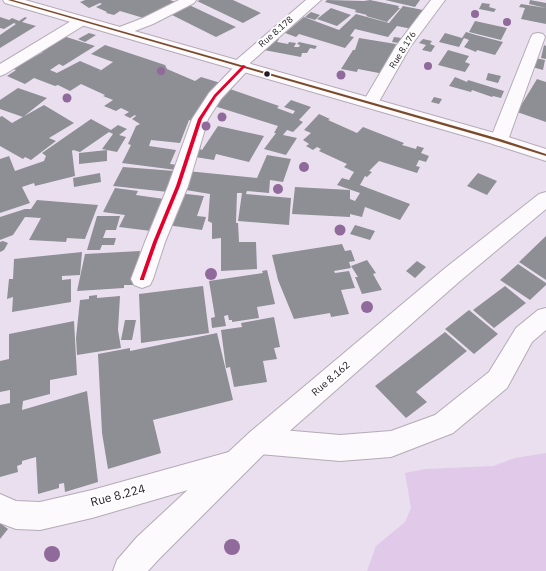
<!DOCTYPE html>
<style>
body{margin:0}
canvas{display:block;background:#eadfee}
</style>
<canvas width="546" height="571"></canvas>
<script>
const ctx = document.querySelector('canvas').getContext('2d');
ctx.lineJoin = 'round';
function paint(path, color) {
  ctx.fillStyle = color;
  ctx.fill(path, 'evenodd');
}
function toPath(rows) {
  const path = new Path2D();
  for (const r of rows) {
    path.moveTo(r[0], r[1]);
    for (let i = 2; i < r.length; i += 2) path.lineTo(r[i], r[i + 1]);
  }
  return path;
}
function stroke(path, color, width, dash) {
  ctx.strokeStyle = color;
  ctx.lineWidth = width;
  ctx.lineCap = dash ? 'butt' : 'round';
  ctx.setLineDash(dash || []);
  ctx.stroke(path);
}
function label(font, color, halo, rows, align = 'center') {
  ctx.font = font + ' "IBM Plex Sans",sans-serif';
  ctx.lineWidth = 4;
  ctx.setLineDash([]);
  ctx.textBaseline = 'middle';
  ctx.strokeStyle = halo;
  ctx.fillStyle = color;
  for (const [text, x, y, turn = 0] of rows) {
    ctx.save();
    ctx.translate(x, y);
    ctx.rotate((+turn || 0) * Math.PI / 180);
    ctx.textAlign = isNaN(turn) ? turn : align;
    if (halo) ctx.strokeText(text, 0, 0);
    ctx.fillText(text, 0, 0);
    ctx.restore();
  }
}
paint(toPath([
 [546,453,546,571,367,571,376,546,405,522,411,508,405,473,426,469,493,466,515,458]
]), '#e1c9e9');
paint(toPath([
 [85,0,170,0,178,3,147,19,120,11,114,15,106,13,107,12,96,7,102,4,100,3,89,8,80,2],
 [200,0,233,0,261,13,243,23,197,1],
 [327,0,364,1,370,0,399,6,398,8,400,8,387,22,366,16,367,15,355,12,356,10,325,2],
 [385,0,420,0,415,7],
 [530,0,546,3,546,8,529,4],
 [482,3,490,4,489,7,496,9,494,12,479,9],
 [187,4,236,27,216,37,168,13],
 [521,4,546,8,546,24,521,19,525,8,519,7],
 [403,6,423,10,412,29,397,26,388,37,355,29,350,36,354,37,345,48,299,34,296,37,285,33,304,17,339,30,356,14,389,23],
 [331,8,351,15,337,26,317,19],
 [311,12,320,15,315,20,305,17],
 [0,17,9,20,12,18,19,21,25,17,27,18,22,22,36,26,0,48,0,35,16,24,14,23,4,29,0,28],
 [475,21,507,28,501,40,469,32],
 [466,32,476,35,503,42,495,55,477,50,476,52,464,47,469,40,464,38,459,47,439,42,445,33,462,38],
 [89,33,96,35,85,42,78,39],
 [63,36,95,46,63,66,59,64,50,70,57,73,80,61,101,70,97,73,113,62,91,54,105,45,165,65,167,69,195,81,201,77,224,84,193,121,189,120,180,143,151,140,149,146,176,150,170,164,178,165,176,170,122,163,131,145,128,144,136,126,140,124,132,119,136,116,135,115,130,118,124,115,129,112,121,108,116,111,104,106,113,100,103,96,105,95,81,84,70,91,58,85,55,86,34,78,25,84,7,76,16,70,13,69,43,52,38,50],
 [394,37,402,38,399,43,392,42],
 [271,38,279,39,277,42,288,44,289,42,296,43,294,47,299,47,300,45,297,44,299,42,317,46,315,49,310,48,307,53,302,53,301,57,264,50],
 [359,38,396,44,384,74,358,69,357,72,341,69,353,50,355,50],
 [423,39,432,41,430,44,435,46,431,52,422,50,426,45,419,43],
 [544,45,546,46,546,59,541,58],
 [448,50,469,56,465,62,470,64,465,72,438,65],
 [535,58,545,60,543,70,532,67],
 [488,73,501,76,498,83,486,80],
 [455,77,467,82,468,80,504,91,501,98,493,96,492,97,472,90,471,92,449,86],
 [537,79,546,82,546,122,517,112],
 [18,88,47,98,23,117,0,109,0,100],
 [227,88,279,106,277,108,293,114,295,111,284,107,291,100,311,107,299,120,303,122,293,132,287,130,283,135,297,138,286,155,264,149,276,133,274,133,278,126,211,105],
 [434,97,442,99,439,104,431,102],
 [44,105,74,123,49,138,56,141,31,160,25,157,23,159,0,146,0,117,2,116,12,123],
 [319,114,330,119,328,120,357,133,363,127,404,143,402,145,416,149,417,146,424,148,421,153,429,156,426,162,419,160,416,166,420,167,417,173,379,161,369,171,372,172,367,177,365,176,360,185,410,204,400,220,365,207,362,217,350,214,350,217,292,214,295,187,350,190,350,199,355,201,360,193,337,185,342,178,349,180,354,172,344,167,347,164,319,151,321,149,317,147,313,150,306,146,309,144,303,140,311,133,304,130],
 [91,119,111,130,118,125,127,129,119,135,126,137,117,152,102,149,113,134,109,132,80,152,73,150,72,151,75,176,35,186,34,183,22,187,30,203,0,213,0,159,9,156,15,171,44,161,46,156,42,153],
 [218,126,264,136,249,162,216,154,214,160,195,157,195,145,201,146,200,149,202,150],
 [107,150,107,161,79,164,79,153],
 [267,155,291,159,283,182,270,180,269,193,247,191,246,194,291,198,289,225,238,221,242,193,237,193,236,223,238,223,239,242,256,242,257,269,221,271,221,238,212,239,212,223,208,221,210,194,180,189,187,171,257,178],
 [123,167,175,171,168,192,113,186],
 [100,173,101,182,74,187,73,178],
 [478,173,497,181,487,195,467,186],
 [115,188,138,191,136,195,164,199,151,231,119,227,125,215,103,212],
 [178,193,204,196,197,216,206,217,202,230,167,225],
 [37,200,98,205,85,239,67,238,66,242,29,240,41,218,25,217,13,235,0,240,0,217,25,209,31,209],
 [97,216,120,216,116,230,106,230,103,238,116,238,114,245,102,245,100,250,87,250],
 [355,225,375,231,370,240,350,234],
 [546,236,546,280,519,262],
 [3,241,8,243,4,250,0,252,0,242],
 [342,244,345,251,351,250,355,261,349,262,351,268,334,271,335,273,349,271,355,288,341,290,349,314,331,317,330,313,294,319,278,280,272,255],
 [140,251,135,285,124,285,124,288,77,291,85,254],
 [82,252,80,275,62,276,62,280,71,279,71,302,12,312,13,297,7,299,9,279,13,279,14,259],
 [367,260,376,273,373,274,382,290,362,294,355,277,358,277,351,266],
 [417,261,426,267,415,278,406,271],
 [518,264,546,283,546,285,530,300,500,280],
 [267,270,275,304,257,307,259,318,232,322,232,320,229,320,228,315,224,316,226,326,212,328,211,318,215,317,209,281,263,273,262,271],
 [203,286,209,333,141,343,139,294],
 [505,286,526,303,494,328,473,310],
 [97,295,97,298,120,296,118,330,121,348,77,355,76,338,80,300,89,299,89,296],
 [469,310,498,334,474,354,445,329],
 [274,317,280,347,274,348,277,359,263,361,267,382,234,387,230,367,226,368,221,330,242,327,241,323],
 [125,320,136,320,132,340,121,340],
 [74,321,77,375,50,380,50,394,23,401,22,410,87,391,98,482,65,492,64,483,59,484,59,488,38,494,36,457,22,461,22,464,17,466,18,472,0,477,0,405,10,403,10,390,0,392,0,361,9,359,9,334],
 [445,332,467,351,416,392,427,402,406,418,375,386],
 [217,333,233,400,153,420,161,453,108,469,102,433,98,354,130,348,130,351],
 [0,523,8,529,0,539]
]), '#8d8f95');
const minor = toPath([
 [179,0,196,0,194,3,153,24,127,34,122,35,117,34,115,31,117,28,143,18,179,0],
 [306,0,321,0,250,63,252,66,249,69,221,99,208,119,188,186,165,242,153,279,150,285,142,288,134,285,131,279,145,242,168,186,192,119,209,93,233,68,231,65,234,62,306,0],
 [431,0,445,0,410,47,377,105,371,107,365,105,363,102,396,46,431,0],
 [81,17,86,18,88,21,86,24,5,74,0,76,0,64,76,18,81,17],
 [538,33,543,34,545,37,508,140,505,144,499,146,493,144,490,140,531,37,533,34,538,33],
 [546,308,546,330,532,342,507,388,453,433,391,457,340,461,259,454,250,450,246,441,250,432,259,428,340,435,391,431,435,415,489,372,516,328,538,310,546,308],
 [236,450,246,454,250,463,246,472,236,476,92,518,40,530,16,529,0,523,0,494,16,501,40,502,92,490,236,450]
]);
const highway = toPath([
 [3,0,25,0,505,136,546,149,546,161,493,144,5,3,3,0],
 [546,192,546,209,460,281,268,450,159,559,148,571,113,571,117,560,137,537,250,432,444,269,539,194,546,192]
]);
stroke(minor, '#b4abb6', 2);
stroke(highway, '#b4abb6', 2);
paint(minor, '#fcfafc');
paint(highway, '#fcfafc');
paint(toPath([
 [8,0,13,0,500,139,546,154,546,156,498,141,8,0]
]), '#7a4b2a');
paint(toPath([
 [243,65,246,66,216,97,202,119,180,186,157,242,144,279,144,280,140,280,140,279,153,242,176,186,198,119,214,95,243,65]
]), '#e4002b');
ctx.fillStyle = '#906a9a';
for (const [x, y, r] of [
 [475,14,4],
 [507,22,4],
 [428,66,4],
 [161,71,4],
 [341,75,4.5],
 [67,98,4.5],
 [222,117,4.5],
 [206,126,4.5],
 [304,167,5],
 [278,189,5],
 [340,230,5.5],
 [211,274,6],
 [367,307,6],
 [232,547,8],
 [52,554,8]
]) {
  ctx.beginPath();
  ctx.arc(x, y, r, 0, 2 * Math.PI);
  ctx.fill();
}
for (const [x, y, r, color] of [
 [267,74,3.5,"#211a23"]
]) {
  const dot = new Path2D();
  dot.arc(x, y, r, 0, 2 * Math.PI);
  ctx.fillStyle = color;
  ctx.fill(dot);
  stroke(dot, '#fff', 1.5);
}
label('9px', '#211a23', '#fff', [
 ["Rue 8.178",276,32,-41],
 ["Rue 8.176",403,50,-58]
]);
label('10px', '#211a23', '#fff', [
 ["Rue 8.162",331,379,-41]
]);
label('12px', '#211a23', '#fff', [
 ["Rue 8.224",118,496,-15]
]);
</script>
